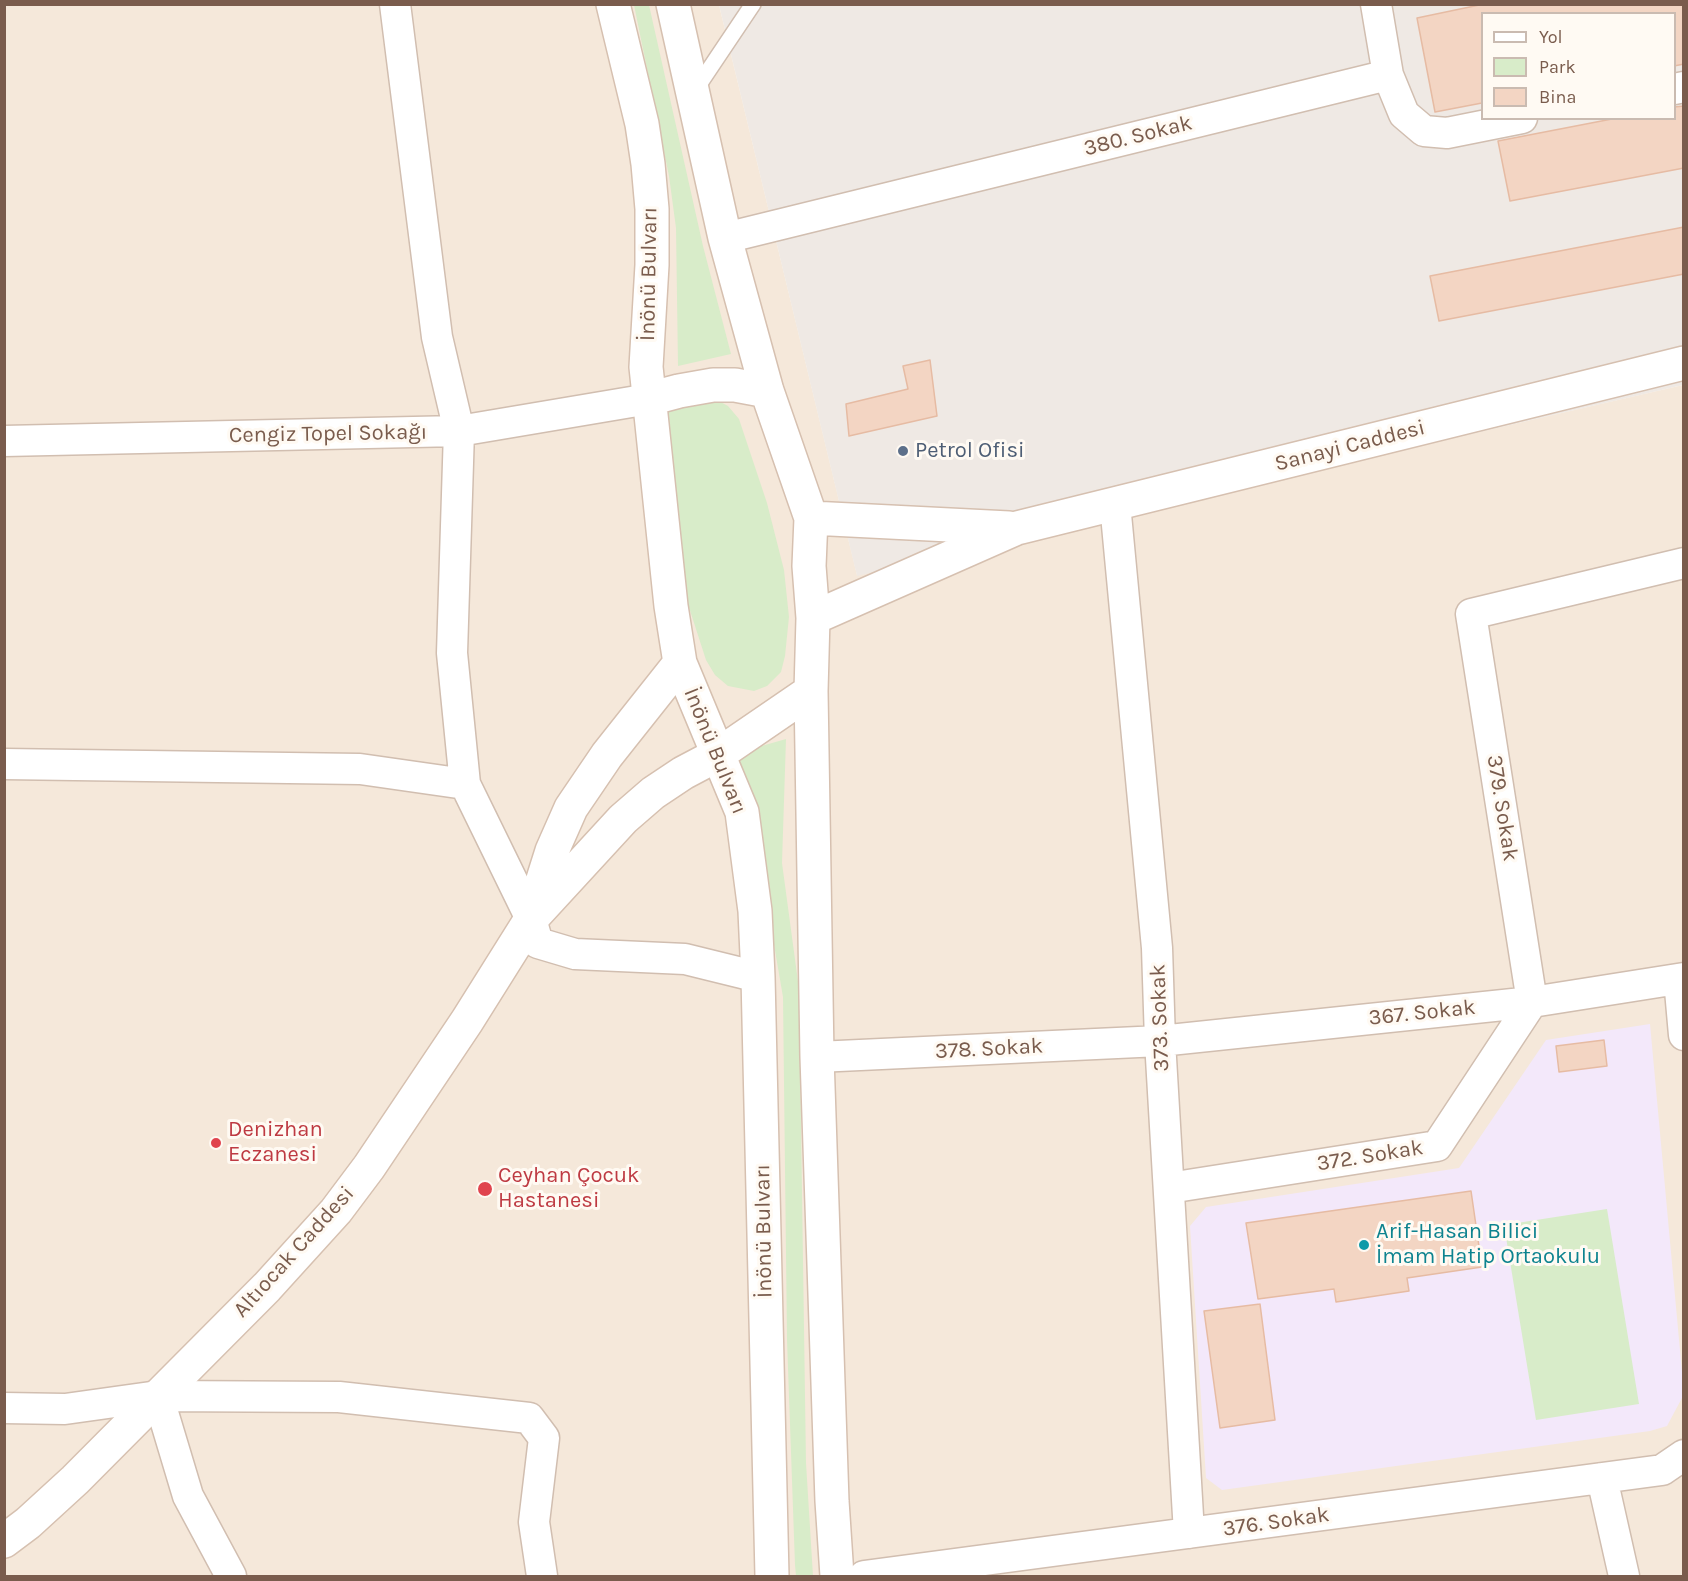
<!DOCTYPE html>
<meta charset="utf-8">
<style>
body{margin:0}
#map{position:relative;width:1688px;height:1581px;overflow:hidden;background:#fdf6ec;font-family:Karla,sans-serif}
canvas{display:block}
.frame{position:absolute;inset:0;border:6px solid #7a5c4d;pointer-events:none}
.legend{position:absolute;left:1481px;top:12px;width:195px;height:108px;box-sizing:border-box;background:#fffaf3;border:2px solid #cabbb1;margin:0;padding:8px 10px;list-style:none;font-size:18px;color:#7a5c4d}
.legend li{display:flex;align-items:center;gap:12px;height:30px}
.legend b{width:30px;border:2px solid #cabbb1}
</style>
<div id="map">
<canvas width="1688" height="1581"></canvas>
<div class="frame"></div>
<ul class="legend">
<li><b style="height:8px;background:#fff"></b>Yol</li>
<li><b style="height:16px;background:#d8ecc9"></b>Park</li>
<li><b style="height:16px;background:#f3d5c3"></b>Bina</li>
</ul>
</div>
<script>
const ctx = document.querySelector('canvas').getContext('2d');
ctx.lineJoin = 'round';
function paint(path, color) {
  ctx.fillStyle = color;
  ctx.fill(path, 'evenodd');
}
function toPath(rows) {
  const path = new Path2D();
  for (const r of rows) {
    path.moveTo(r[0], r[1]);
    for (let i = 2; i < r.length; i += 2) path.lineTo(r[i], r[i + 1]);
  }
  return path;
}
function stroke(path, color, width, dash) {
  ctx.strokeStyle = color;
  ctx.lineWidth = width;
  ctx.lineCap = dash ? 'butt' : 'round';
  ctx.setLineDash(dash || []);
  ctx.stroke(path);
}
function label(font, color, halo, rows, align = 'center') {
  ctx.font = font + ' Karla,sans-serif';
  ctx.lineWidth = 6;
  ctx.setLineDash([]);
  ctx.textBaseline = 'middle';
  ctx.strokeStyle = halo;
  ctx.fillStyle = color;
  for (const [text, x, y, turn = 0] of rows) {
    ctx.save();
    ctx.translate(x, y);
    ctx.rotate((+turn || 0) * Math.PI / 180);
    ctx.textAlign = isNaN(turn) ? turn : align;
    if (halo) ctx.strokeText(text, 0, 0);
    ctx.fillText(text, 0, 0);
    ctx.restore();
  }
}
paint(toPath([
 [5,5,719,5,857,575,1683,385,1683,1576,5,1576]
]), '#f5e8da');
paint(toPath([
 [719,5,1683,5,1683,385,857,576],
 [1482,14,1674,14,1674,118,1482,118]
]), '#efe9e4');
paint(toPath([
 [1650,1024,1683,1383,1683,1396,1667,1426,1650,1431,1222,1490,1206,1478,1190,1226,1206,1207,1459,1168,1546,1040]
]), '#f3e8fa');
paint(toPath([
 [634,5,649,5,703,246,731,354,678,366,676,228,669,176],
 [713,398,728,406,739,419,767,503,784,570,789,617,785,656,781,672,767,686,754,691,728,686,715,675,706,660,685,595,665,413,676,400],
 [786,739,782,863,799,989,806,1463,813,1576,796,1576,795,1565,787,1340,783,997,752,817,737,753],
 [1607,1209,1639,1404,1536,1420,1504,1225]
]), '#d8ecc9');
const building = toPath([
 [1484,4,1684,4,1684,64,1674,66,1674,14,1482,14,1482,103,1435,112,1417,18,1484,4],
 [1684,106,1684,168,1510,201,1498,141,1617,118,1674,118,1674,107,1684,106],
 [1684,227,1684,274,1439,321,1430,276,1684,227],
 [930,360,937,416,849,436,846,404,908,389,903,366,930,360],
 [1604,1040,1607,1066,1559,1072,1556,1046,1604,1040],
 [1471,1191,1482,1267,1407,1278,1409,1291,1336,1302,1334,1289,1258,1299,1246,1223,1471,1191],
 [1260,1304,1275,1420,1220,1428,1204,1311,1260,1304]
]);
paint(building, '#f3d5c3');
stroke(building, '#e6bba3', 1.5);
const lane = toPath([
 [694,92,753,4]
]);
const street = toPath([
 [395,4,437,337,459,431,452,653,465,784,531,919,538,943,575,954,685,959,758,977],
 [1376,4,1388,75],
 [1674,89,1684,87],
 [725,238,1388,75,1404,114,1424,131,1447,133,1522,118],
 [4,441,459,431,649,399],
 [1115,504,1157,948,1160,1041,1189,1533],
 [4,764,360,769,465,784],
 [1679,979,1684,1035],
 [817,1057,1160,1041,1532,1002,1684,978],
 [1169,1188,1437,1146,1532,1002,1471,614,1684,563],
 [158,1396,339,1397,529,1418,544,1438,534,1522,542,1576],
 [4,1408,65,1409,158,1396,188,1496,231,1576],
 [1602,1478,1624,1576],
 [864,1576,1662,1470,1684,1455]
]);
const secondary = toPath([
 [613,4,642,124,648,164,652,209,652,265,646,367,671,606,680,663,742,812,755,911,758,977,772,1576],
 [673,4,725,238,767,391,811,518,809,566,813,618,811,691,817,1057,832,1501,837,1576],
 [649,399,679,391,713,385,735,385,767,391],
 [811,518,1009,528],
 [813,618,1017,528,1684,363],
 [533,911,552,851,571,808,607,755,680,663],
 [4,1541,28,1523,75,1480,267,1287,336,1211,369,1167,467,1021,531,919,623,819,653,793,683,773,719,754,811,691]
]);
stroke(lane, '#d1beb0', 18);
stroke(street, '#d1beb0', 33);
stroke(secondary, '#d6c0b0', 36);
stroke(lane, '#fff', 15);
stroke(street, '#fff', 30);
stroke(secondary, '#fff', 33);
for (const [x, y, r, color] of [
 [903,451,6,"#5c6f8a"],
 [216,1143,6,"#e0444e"],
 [485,1189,8,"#e0444e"],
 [1364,1245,6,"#0f9aa8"]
]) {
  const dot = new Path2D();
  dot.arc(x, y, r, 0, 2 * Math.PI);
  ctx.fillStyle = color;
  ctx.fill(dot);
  stroke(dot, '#fffaf3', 2);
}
label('22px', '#7a5c4d', '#fffaf3', [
 ["380. Sokak",1138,136,-14],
 ["İnönü Bulvarı",649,274,-89],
 ["Cengiz Topel Sokağı",328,434,-1],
 ["Sanayi Caddesi",1350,446,-14],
 ["İnönü Bulvarı",715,751,68],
 ["379. Sokak",1502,808,81],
 ["367. Sokak",1422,1013,-6],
 ["373. Sokak",1160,1018,-92],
 ["378. Sokak",989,1049,-3],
 ["372. Sokak",1370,1156,-9],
 ["İnönü Bulvarı",764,1231,-91],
 ["Altıocak Caddesi",294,1252,-48],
 ["376. Sokak",1276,1522,-8]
]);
label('22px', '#4e5e75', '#fffaf3', [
 ["Petrol Ofisi",915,451]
], 'left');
label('22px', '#be3a42', '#fffaf3', [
 ["Denizhan",228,1130],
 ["Eczanesi",228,1155],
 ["Ceyhan Çocuk",498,1176],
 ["Hastanesi",498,1201]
], 'left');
label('22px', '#0d838f', '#fffaf3', [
 ["Arif-Hasan Bilici",1376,1232],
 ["İmam Hatip Ortaokulu",1376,1257]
], 'left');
</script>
